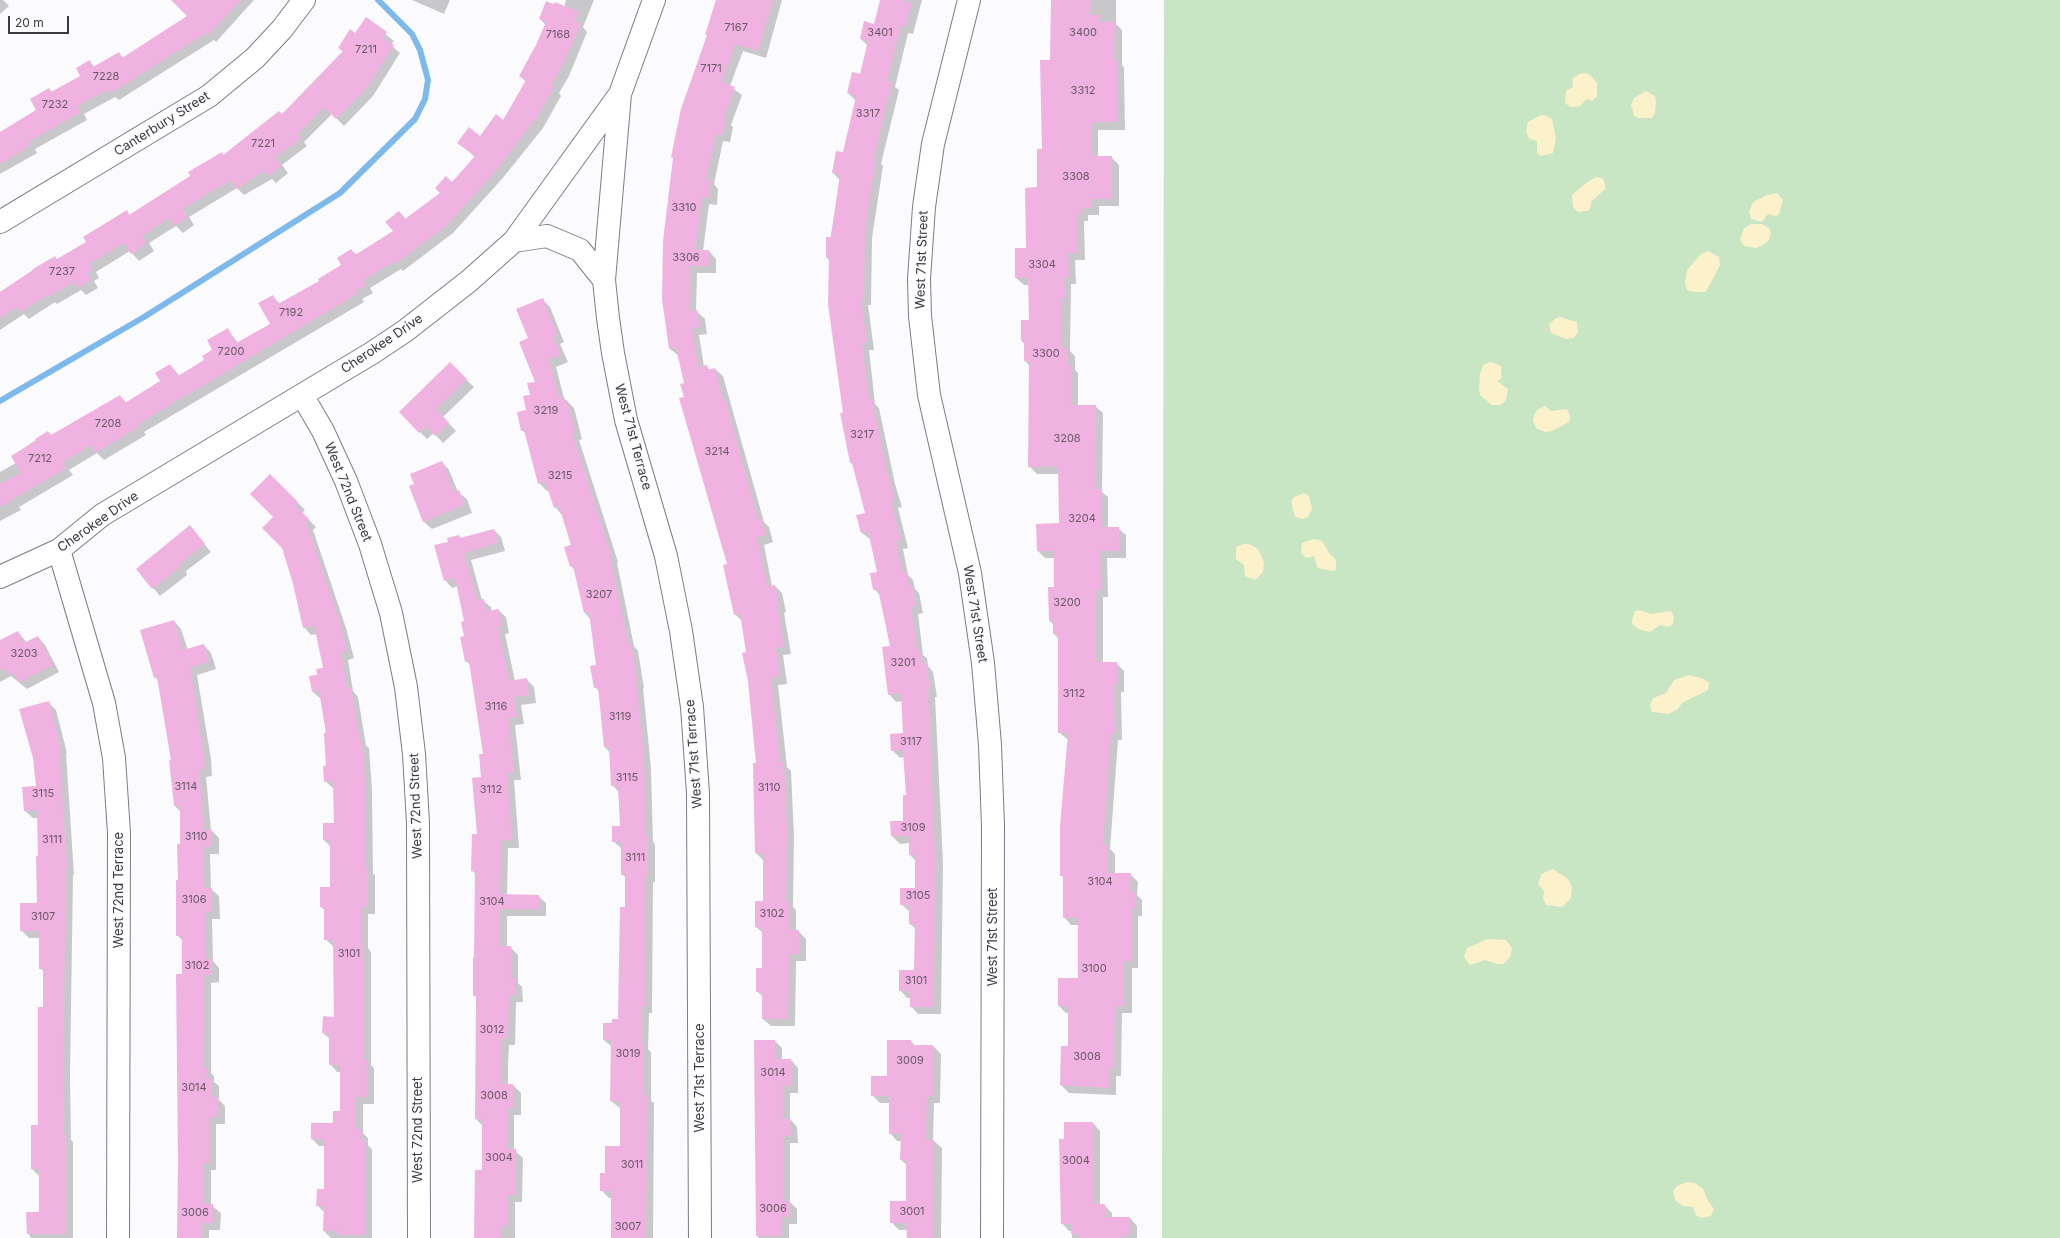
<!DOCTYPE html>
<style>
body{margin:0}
#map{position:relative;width:2060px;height:1238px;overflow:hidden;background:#fbfafd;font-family:Inter,sans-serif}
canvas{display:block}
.scale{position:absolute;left:8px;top:16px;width:61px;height:18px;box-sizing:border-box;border:2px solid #3c3a40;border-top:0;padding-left:5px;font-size:12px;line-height:14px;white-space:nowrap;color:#3c3a40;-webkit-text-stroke:3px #fbfafd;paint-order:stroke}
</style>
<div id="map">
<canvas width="2060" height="1238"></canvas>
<div class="scale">20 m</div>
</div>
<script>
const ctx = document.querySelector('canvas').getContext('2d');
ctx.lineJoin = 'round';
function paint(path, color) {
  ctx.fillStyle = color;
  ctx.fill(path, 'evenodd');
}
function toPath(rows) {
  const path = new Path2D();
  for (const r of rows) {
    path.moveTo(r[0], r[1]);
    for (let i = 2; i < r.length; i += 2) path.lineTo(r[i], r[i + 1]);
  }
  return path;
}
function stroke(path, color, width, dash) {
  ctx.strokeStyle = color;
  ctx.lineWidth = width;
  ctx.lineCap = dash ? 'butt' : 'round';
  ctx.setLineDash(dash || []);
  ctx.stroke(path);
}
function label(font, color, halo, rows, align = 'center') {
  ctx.font = font + ' Inter,sans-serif';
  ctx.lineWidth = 3;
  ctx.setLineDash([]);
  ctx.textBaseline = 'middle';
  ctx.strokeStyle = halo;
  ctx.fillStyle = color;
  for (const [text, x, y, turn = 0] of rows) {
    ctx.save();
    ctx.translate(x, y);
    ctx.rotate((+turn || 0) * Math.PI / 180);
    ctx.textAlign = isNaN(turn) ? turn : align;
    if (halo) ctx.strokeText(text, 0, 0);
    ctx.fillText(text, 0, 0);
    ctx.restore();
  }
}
paint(toPath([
 [1164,0,2060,0,2060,1238,1162,1238]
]), '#c8e6c3');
paint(toPath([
 [1585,73,1590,75,1597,83,1597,96,1592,101,1587,99,1580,106,1571,107,1566,104,1565,100,1566,91,1573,87,1572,79,1580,74],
 [1646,91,1655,96,1656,101,1655,113,1652,118,1638,118,1634,116,1631,104,1634,98],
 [1545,115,1552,119,1556,139,1553,153,1541,156,1537,153,1537,142,1535,140,1529,139,1526,131,1528,122,1539,116],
 [1596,177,1602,178,1605,183,1605,189,1591,202,1591,207,1588,211,1578,212,1573,207,1572,195,1586,183],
 [1777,193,1783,200,1779,214,1776,216,1767,214,1764,220,1761,222,1751,219,1749,212,1753,202,1767,195],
 [1751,224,1762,224,1769,228,1771,233,1769,240,1763,245,1756,248,1744,246,1740,240,1744,228],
 [1708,251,1719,257,1720,265,1707,290,1705,292,1693,292,1687,290,1685,283,1687,270,1701,254],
 [1560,317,1577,322,1578,332,1574,338,1566,339,1551,333,1549,324,1556,318],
 [1491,362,1501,366,1502,378,1497,381,1508,389,1506,400,1501,405,1492,405,1480,395,1479,390,1480,374,1482,368,1484,364],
 [1545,406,1551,411,1567,409,1570,416,1569,422,1552,431,1546,432,1537,429,1533,421,1534,415,1537,410],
 [1304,493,1309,496,1312,509,1308,517,1303,519,1295,517,1291,502,1294,497],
 [1314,539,1322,541,1330,554,1336,560,1336,569,1334,571,1321,569,1317,567,1314,556,1306,558,1301,553,1302,543],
 [1243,544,1249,544,1258,549,1264,562,1263,572,1255,580,1245,576,1244,565,1236,559,1236,547],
 [1639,610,1651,614,1671,611,1674,617,1673,624,1668,627,1660,625,1650,632,1638,629,1632,624,1632,620,1635,611],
 [1689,675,1704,679,1709,683,1708,690,1682,703,1678,709,1669,714,1652,712,1650,705,1653,698,1666,693,1674,680],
 [1553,869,1568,879,1572,887,1571,898,1562,907,1546,905,1543,898,1544,891,1538,884,1541,874],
 [1488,939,1506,940,1512,948,1510,957,1503,964,1497,964,1485,960,1470,965,1464,957,1467,948],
 [1687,1182,1695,1183,1703,1189,1708,1201,1714,1209,1711,1216,1701,1218,1696,1215,1693,1207,1683,1206,1675,1200,1673,1191,1677,1186]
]), '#fbf1cb');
paint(toPath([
 [0,0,3,0,9,6,0,14],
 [188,0,254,0,216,42,214,40,119,100,115,97,84,114,87,120,35,149,37,153,0,174,0,133,37,111,49,89,52,92,82,76,90,62,95,67,119,53,123,58,189,16],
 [412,0,450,0,444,14],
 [566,0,594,0,583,27,587,32,569,76,559,93,561,96,543,128,502,179,453,233,403,271,401,269,370,288,373,293,362,299,364,302,144,432,146,435,104,460,97,453,69,470,73,475,19,507,21,510,0,521,0,472,16,463,12,456,48,432,52,436,120,396,127,403,161,381,170,365,180,376,205,361,228,330,238,343,271,324,273,296,280,304,321,281,342,265,351,250,357,255,394,232,399,212,406,219,452,184,475,157,459,143,480,137,503,121,526,82,520,76,537,46,546,25,540,19,547,2,564,7],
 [717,0,782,0,766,58,743,51,730,86,742,95,731,125,733,127,730,142,723,141,714,184,718,189,717,205,709,204,703,251,709,251,716,259,716,273,697,273,696,311,705,319,707,334,699,335,704,367,706,366,710,370,715,369,723,376,764,522,769,527,773,542,764,545,772,586,775,586,782,593,786,612,784,613,791,654,783,655,787,684,778,685,787,767,791,771,794,837,793,907,796,910,796,931,798,931,806,939,806,961,796,961,795,1026,771,1026,763,1019,763,997,757,991,763,969,763,933,756,927,764,902,764,861,756,853,757,764,748,653,743,622,735,614,728,565,685,397,685,384,679,356,670,349,663,299,708,36,706,34],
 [881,0,922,0,913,34,908,33,895,87,899,90,881,164,883,166,872,238,871,305,868,305,874,350,869,350,875,404,879,408,895,484,902,507,898,508,908,548,903,549,908,575,913,580,915,589,919,593,923,613,918,614,923,655,927,658,928,666,933,672,937,697,935,697,943,862,941,1014,918,1014,911,1006,911,998,907,998,900,990,915,971,916,929,910,924,910,912,901,904,916,889,916,861,910,855,910,843,900,844,892,836,892,822,904,822,907,796,904,757,900,758,892,750,904,734,903,701,896,702,889,694,891,647,881,596,874,589,878,573,871,540,862,533,867,513,854,466,851,463,844,414,830,261,827,258,840,180,833,173,844,154,856,101,848,93,861,76,868,46,861,39,875,25],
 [1052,0,1116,0,1116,24,1122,30,1122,65,1124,68,1125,130,1098,130,1098,157,1111,157,1119,165,1119,206,1099,206,1099,215,1088,215,1088,221,1084,221,1085,260,1075,260,1076,284,1071,284,1070,351,1075,356,1075,370,1078,373,1078,406,1095,406,1103,413,1102,492,1108,497,1108,528,1118,528,1126,535,1126,558,1107,558,1108,597,1103,597,1103,663,1116,663,1124,671,1124,692,1121,692,1122,740,1118,740,1110,849,1115,854,1115,874,1130,874,1138,882,1137,895,1142,900,1142,916,1138,916,1138,968,1132,968,1132,1013,1122,1013,1121,1076,1116,1076,1116,1095,1069,1093,1061,1085,1069,1047,1069,1013,1066,1013,1059,1006,1079,979,1079,925,1071,925,1064,917,1064,878,1061,875,1068,740,1059,732,1059,639,1054,634,1054,626,1050,621,1049,588,1055,588,1055,558,1045,558,1038,551,1060,524,1060,474,1037,474,1029,466,1030,366,1025,361,1025,345,1022,341,1030,321,1029,285,1024,285,1016,278,1027,249,1038,188,1051,61],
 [366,19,394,41,391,45,400,53,373,96,344,126,332,114,304,142,307,146,282,165,288,173,276,183,272,179,244,195,237,188,189,217,194,225,183,233,176,226,149,243,154,251,139,261,130,251,96,272,99,278,94,281,98,288,86,295,81,290,57,304,55,302,29,319,24,314,0,330,0,293,88,242,126,211,130,215,192,177,221,153,224,156,282,115,344,52,339,48,356,34],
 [543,300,550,307,564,342,560,344,568,362,556,367,564,398,574,408,582,439,579,440,618,562,617,563,634,646,638,651,644,688,643,688,651,768,653,842,655,844,655,882,653,882,652,1013,649,1013,648,1049,651,1052,651,1101,654,1103,653,1238,612,1238,612,1198,609,1198,601,1190,606,1174,621,1147,621,1109,611,1101,612,1047,604,1040,613,1024,619,1020,626,908,626,878,622,874,622,849,613,841,621,827,620,793,612,785,610,753,605,747,600,692,595,687,597,665,590,619,585,613,575,571,571,566,572,546,562,515,555,507,549,490,547,491,539,483,527,435,522,430,536,382,529,339],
 [450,364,474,387,443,417,456,431,443,443,434,433,427,439,420,432],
 [442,462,449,470,458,492,467,499,472,513,432,529,424,522,410,487,416,484],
 [270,475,305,510,302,513,316,527,313,530,346,628,354,658,348,660,353,691,358,697,366,746,369,748,372,790,373,874,375,875,375,914,368,914,368,948,371,952,371,1065,374,1068,374,1104,363,1104,363,1133,368,1138,368,1145,372,1150,372,1238,331,1238,324,1231,325,1213,317,1205,325,1190,325,1146,319,1146,312,1139,334,1124,341,1112,341,1072,337,1072,330,1064,330,1039,323,1033,335,1018,334,947,325,939,325,911,321,907,331,888,331,847,324,840,335,824,334,789,325,781,327,767,327,734,321,699,313,692,310,677,318,675,324,669,317,634,311,635,304,627,293,580,274,517],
 [190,527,211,552,186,571,187,575,160,596,138,570],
 [494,530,501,537,505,551,471,560,482,600,491,607,491,611,498,610,506,617,509,633,505,634,515,681,526,679,534,687,536,703,521,705,524,724,515,725,521,780,514,780,519,848,508,848,507,895,538,896,546,903,546,916,507,916,507,947,510,947,518,955,518,983,522,987,523,1002,516,1002,515,1045,509,1045,508,1066,508,1085,513,1085,521,1093,521,1115,514,1115,514,1150,523,1158,522,1202,515,1202,515,1238,475,1238,483,1171,483,1126,476,1119,477,998,474,995,476,874,472,871,478,835,484,755,471,666,466,661,465,622,458,586,452,588,445,580,449,542,459,536,461,539],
 [174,621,181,629,188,650,204,645,211,653,216,669,197,675,211,759,212,776,206,777,211,830,219,838,219,854,210,854,211,889,219,896,220,919,212,919,213,961,219,968,219,982,211,983,211,1073,214,1076,214,1082,219,1086,219,1100,225,1106,225,1124,216,1124,216,1170,211,1170,211,1205,221,1213,220,1230,209,1230,209,1238,179,1238,183,975,183,941,177,935,181,812,175,806,172,760,159,681,155,677],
 [18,632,27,643,38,637,45,645,59,672,27,689,11,676,0,682,0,641],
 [49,703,56,710,67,753,66,753,74,875,73,875,70,1075,71,1140,73,1142,73,1238,31,1238,28,1233,40,1213,39,1176,32,1169,39,1126,44,972,40,968,40,938,29,938,21,930,38,904,38,818,33,818,25,811,23,788,37,787],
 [755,1041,775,1041,782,1048,782,1060,791,1060,798,1068,798,1093,790,1093,790,1119,797,1127,798,1143,790,1143,790,1202,797,1209,797,1224,789,1224,789,1238,759,1238,757,1236],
 [911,1041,915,1046,933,1046,941,1054,940,1103,934,1103,933,1140,942,1148,941,1238,908,1238,908,1230,899,1230,891,1222,907,1202,907,1165,901,1160,902,1141,897,1141,890,1133,890,1103,880,1103,872,1095,888,1077],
 [1093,1123,1100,1131,1100,1205,1104,1205,1112,1213,1112,1218,1130,1218,1137,1226,1137,1238,1072,1238,1072,1231,1069,1231,1062,1223,1065,1140]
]), '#0003');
stroke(toPath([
 [0,401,144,317,340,193,415,119,425,99,428,80,420,50,412,34,378,0]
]), '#7db9ea', 6);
paint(toPath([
 [171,0,241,0,208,35,206,33,111,93,107,90,77,106,81,112,28,142,31,145,0,164,0,132,36,110,30,99,49,88,51,92,80,76,76,68,90,60,93,67,119,52,122,58,187,16],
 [716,0,773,0,758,51,735,44,722,82,735,87,724,118,726,118,723,135,716,134,706,179,711,180,709,198,702,197,695,250,709,250,709,266,690,266,689,311,697,310,700,327,692,328,698,367,707,365,708,370,715,368,723,400,725,399,758,519,761,518,766,535,757,537,767,586,775,585,779,605,777,605,784,647,776,648,780,676,771,678,780,762,784,762,787,829,786,901,789,901,789,930,799,930,799,954,789,954,788,1019,762,1019,762,992,756,992,756,968,762,968,762,928,755,927,755,901,763,901,763,853,755,853,753,763,756,763,748,681,742,653,746,652,740,613,734,615,723,565,727,564,679,398,684,397,680,384,684,383,676,348,669,349,662,299,663,241,673,158,671,157,681,109,707,35,705,35],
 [880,0,900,0,912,3,905,27,901,26,887,81,892,82,874,157,876,157,865,230,864,298,861,298,867,342,862,343,869,400,872,399,888,477,889,477,895,499,891,501,901,540,896,541,902,572,906,571,909,586,912,585,916,606,911,607,917,650,920,650,921,663,926,663,930,689,928,690,935,854,934,1007,910,1007,910,991,899,991,899,970,914,970,915,924,909,924,909,905,900,905,900,888,915,888,915,855,909,855,909,836,891,836,890,821,903,821,903,795,906,795,903,750,891,751,890,734,903,733,901,693,888,695,882,647,890,646,878,589,873,590,870,573,877,572,868,531,861,533,856,515,865,513,852,463,850,463,840,413,843,413,828,304,829,258,826,258,826,237,831,237,840,174,832,173,836,151,843,152,856,96,847,93,852,72,860,74,868,41,860,39,864,21,874,24],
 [1051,0,1091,0,1090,15,1099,15,1099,22,1115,22,1114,60,1117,60,1118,122,1091,122,1091,156,1112,156,1112,199,1091,199,1091,208,1081,208,1081,214,1077,214,1078,253,1068,253,1069,277,1064,277,1065,298,1062,298,1062,348,1068,348,1068,365,1071,365,1071,405,1096,405,1095,489,1101,489,1101,527,1119,527,1119,551,1100,551,1101,590,1096,590,1096,662,1117,662,1117,685,1114,685,1115,733,1111,733,1103,845,1108,845,1108,873,1131,873,1130,892,1135,892,1135,908,1131,908,1131,961,1124,961,1124,1006,1115,1006,1114,1069,1109,1069,1109,1088,1060,1085,1061,1046,1068,1046,1068,1006,1058,1006,1058,978,1078,978,1078,918,1063,918,1063,876,1060,876,1060,826,1068,733,1058,733,1058,634,1053,634,1053,621,1049,621,1048,587,1054,587,1054,551,1037,551,1036,524,1059,523,1058,466,1028,467,1029,361,1024,361,1024,341,1021,341,1021,320,1029,320,1028,278,1015,278,1015,248,1026,248,1025,188,1037,187,1037,149,1042,149,1040,60,1050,60],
 [546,1,554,5,555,2,579,12,575,21,581,24,561,68,551,85,554,87,535,121,534,120,495,172,446,226,395,264,393,262,363,280,366,285,355,291,357,294,138,424,139,427,95,453,91,445,63,462,66,468,0,507,0,484,21,473,11,456,36,441,35,439,48,431,51,435,120,395,125,403,160,381,155,373,170,364,178,376,204,360,202,356,212,350,207,340,228,328,236,343,270,324,258,303,273,295,278,304,319,281,318,279,341,265,337,258,351,249,355,255,393,231,385,222,399,211,405,219,440,193,435,188,446,176,452,182,475,156,457,143,469,127,480,136,496,114,503,120,526,80,519,76,536,45,546,22,539,19],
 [366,17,387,32,383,38,394,45,366,89,336,119,324,107,298,134,301,138,275,158,282,165,268,176,264,171,236,189,231,180,182,209,188,218,174,226,169,218,142,236,147,243,131,254,124,243,89,264,93,270,87,273,91,280,78,288,74,282,49,297,48,295,21,312,17,307,0,318,0,292,33,270,33,269,55,256,57,259,86,242,83,237,127,210,129,215,190,176,188,172,222,152,223,155,279,111,282,114,343,51,338,48,350,29,355,33],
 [543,298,557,334,553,336,561,355,549,359,558,396,561,395,563,401,567,400,575,432,572,433,611,555,610,556,628,643,631,643,637,680,636,681,644,759,646,836,648,836,648,875,646,875,645,1006,642,1006,641,1043,644,1043,644,1095,647,1095,646,1238,611,1238,611,1191,600,1191,600,1173,605,1173,605,1146,620,1146,620,1101,610,1101,611,1040,603,1040,603,1023,612,1023,612,1019,618,1019,620,907,625,907,625,875,621,875,621,842,612,842,612,826,620,826,618,785,611,786,609,747,604,747,598,687,594,688,590,666,596,665,589,612,584,613,573,566,570,567,564,547,571,545,559,506,554,508,545,481,538,484,524,430,521,431,517,412,526,410,523,396,530,395,527,383,535,382,519,342,528,338,516,309],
 [450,362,467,379,436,409,449,423,435,436,426,426,419,433,399,412],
 [442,461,454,492,459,490,465,505,423,522,409,486,414,484,410,474],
 [270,474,298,502,295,505,309,519,306,522,339,619,347,651,341,652,347,688,351,688,360,740,362,740,365,781,366,867,368,867,368,907,361,907,361,944,364,944,364,1059,367,1059,367,1097,355,1097,355,1129,361,1129,361,1141,365,1141,365,1235,338,1235,338,1231,323,1231,324,1206,316,1206,317,1189,324,1189,324,1139,311,1139,311,1123,333,1123,333,1111,340,1111,340,1065,329,1065,329,1033,322,1033,323,1016,334,1017,333,940,324,940,324,907,320,907,320,887,330,887,330,840,323,840,323,823,334,823,333,781,324,782,323,766,326,766,324,733,326,733,319,691,312,692,309,676,317,675,316,669,323,668,314,625,303,628,292,580,282,548,262,528,273,517,250,494],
 [190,525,205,544,179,564,180,567,152,589,136,569],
 [494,529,498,543,464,553,477,600,484,599,486,611,499,609,502,626,498,627,509,681,527,678,529,695,514,697,517,717,508,718,514,773,507,773,512,841,501,840,500,894,539,895,539,909,500,909,500,946,511,946,511,978,515,978,516,995,509,995,508,1038,502,1038,501,1058,501,1084,513,1084,513,1108,507,1108,507,1149,516,1149,515,1195,508,1195,508,1226,502,1226,502,1238,474,1238,475,1170,482,1170,482,1119,475,1119,476,996,473,996,473,957,474,957,475,871,471,871,472,834,477,834,472,778,481,777,479,754,483,754,469,661,465,662,460,637,464,636,461,622,464,621,455,578,444,581,434,545,448,542,447,538,459,535,460,538],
 [174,620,183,650,204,644,209,662,190,667,203,751,205,769,199,770,204,830,211,829,212,847,203,847,204,888,212,888,212,912,205,912,206,959,212,959,212,975,204,975,204,1068,207,1068,207,1078,212,1078,212,1097,218,1097,218,1117,209,1117,209,1163,204,1163,204,1204,213,1204,213,1223,202,1223,202,1238,177,1238,178,1162,176,974,182,974,182,936,176,936,176,880,178,880,177,844,180,844,180,806,174,806,169,760,171,760,157,677,154,678,140,630],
 [18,631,24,643,38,636,53,665,19,682,14,673,9,675,5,668,0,670,0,640],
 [49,701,60,745,59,746,67,868,66,868,63,1067,64,1134,66,1134,66,1234,27,1234,26,1212,39,1212,39,1169,31,1169,31,1125,38,1125,38,1007,43,1007,43,969,39,969,39,931,20,931,20,903,37,903,36,856,38,856,37,810,24,811,22,787,36,786,33,758,19,709],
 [754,1040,775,1040,775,1059,791,1059,791,1086,783,1086,783,1119,790,1118,791,1136,783,1136,783,1201,790,1201,790,1217,782,1217,782,1236,756,1236],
 [887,1040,911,1040,911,1045,933,1045,933,1096,927,1096,926,1140,934,1140,934,1238,907,1238,906,1223,890,1223,890,1201,906,1201,906,1160,900,1160,901,1134,889,1134,889,1096,871,1096,871,1076,887,1076],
 [1064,1122,1093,1122,1093,1204,1105,1204,1105,1217,1130,1217,1130,1235,1123,1235,1123,1238,1080,1238,1080,1234,1071,1234,1071,1224,1061,1224,1059,1139,1064,1139]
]), '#f0b2e1');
const minor = toPath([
 [620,94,604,280,608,318,613,353,626,420,666,556,681,631,692,707,698,793,700,1238],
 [0,222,209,96,255,58,282,29,304,0],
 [514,241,547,236,580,250,604,280],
 [302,395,323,431,346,481,370,544,391,613,406,687,414,754,418,823,419,1238],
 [59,550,104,703,114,758,119,833,118,1238],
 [0,577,59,550,102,515,372,353,405,331,469,281,514,241,620,94,654,0]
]);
const tertiary = toPath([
 [969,0,933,144,924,207,919,279,920,316,929,395,970,573,983,663,990,745,993,826,992,1238]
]);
stroke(minor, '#7f7a88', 24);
stroke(tertiary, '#7f7a88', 24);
stroke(minor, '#fff', 22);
stroke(tertiary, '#fff', 22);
label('11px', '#695868', null, [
 ["7167",736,28],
 ["3401",880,33],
 ["3400",1083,33],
 ["7168",558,35],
 ["7211",366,50],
 ["7171",711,69],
 ["7228",106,77],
 ["3312",1083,91],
 ["7232",55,105],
 ["3317",868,114],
 ["7221",263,144],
 ["3308",1076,177],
 ["3310",684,208],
 ["3306",686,258],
 ["3304",1042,265],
 ["7237",62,272],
 ["7192",291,313],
 ["7200",231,352],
 ["3300",1046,354],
 ["3219",546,411],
 ["7208",108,424],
 ["3217",862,435],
 ["3208",1067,439],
 ["3214",717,452],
 ["7212",40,459],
 ["3215",560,476],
 ["3204",1082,519],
 ["3207",599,595],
 ["3200",1067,603],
 ["3203",24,654],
 ["3201",903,663],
 ["3112",1074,694],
 ["3116",496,707],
 ["3119",620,717],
 ["3117",911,742],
 ["3115",627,778],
 ["3114",186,787],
 ["3110",769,788],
 ["3112",491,790],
 ["3115",43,794],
 ["3109",913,828],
 ["3110",196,837],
 ["3111",52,840],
 ["3111",635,858],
 ["3104",1100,882],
 ["3105",918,896],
 ["3106",194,900],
 ["3104",492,902],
 ["3102",772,914],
 ["3107",43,917],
 ["3101",349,954],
 ["3102",197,966],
 ["3100",1094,969],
 ["3101",916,981],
 ["3012",492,1030],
 ["3019",628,1054],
 ["3008",1087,1057],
 ["3009",910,1061],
 ["3014",773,1073],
 ["3014",194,1088],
 ["3008",494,1096],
 ["3004",499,1158],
 ["3004",1076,1161],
 ["3011",632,1165],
 ["3006",773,1209],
 ["3001",912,1212],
 ["3006",195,1213],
 ["3007",628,1227]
]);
label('13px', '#3c3a40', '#fbfafd', [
 ["Canterbury Street",162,124,-32],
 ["West 71st Street",922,260,-88],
 ["Cherokee Drive",382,344,-34],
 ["West 71st Terrace",633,437,75],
 ["West 72nd Street",348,492,68],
 ["Cherokee Drive",98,522,-35],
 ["West 71st Street",975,614,81],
 ["West 71st Terrace",694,754,-94],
 ["West 72nd Street",416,806,-92],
 ["West 72nd Terrace",119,890,-90],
 ["West 71st Street",993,937,-90],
 ["West 71st Terrace",700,1078,-90],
 ["West 72nd Street",418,1130,-90]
]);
</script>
